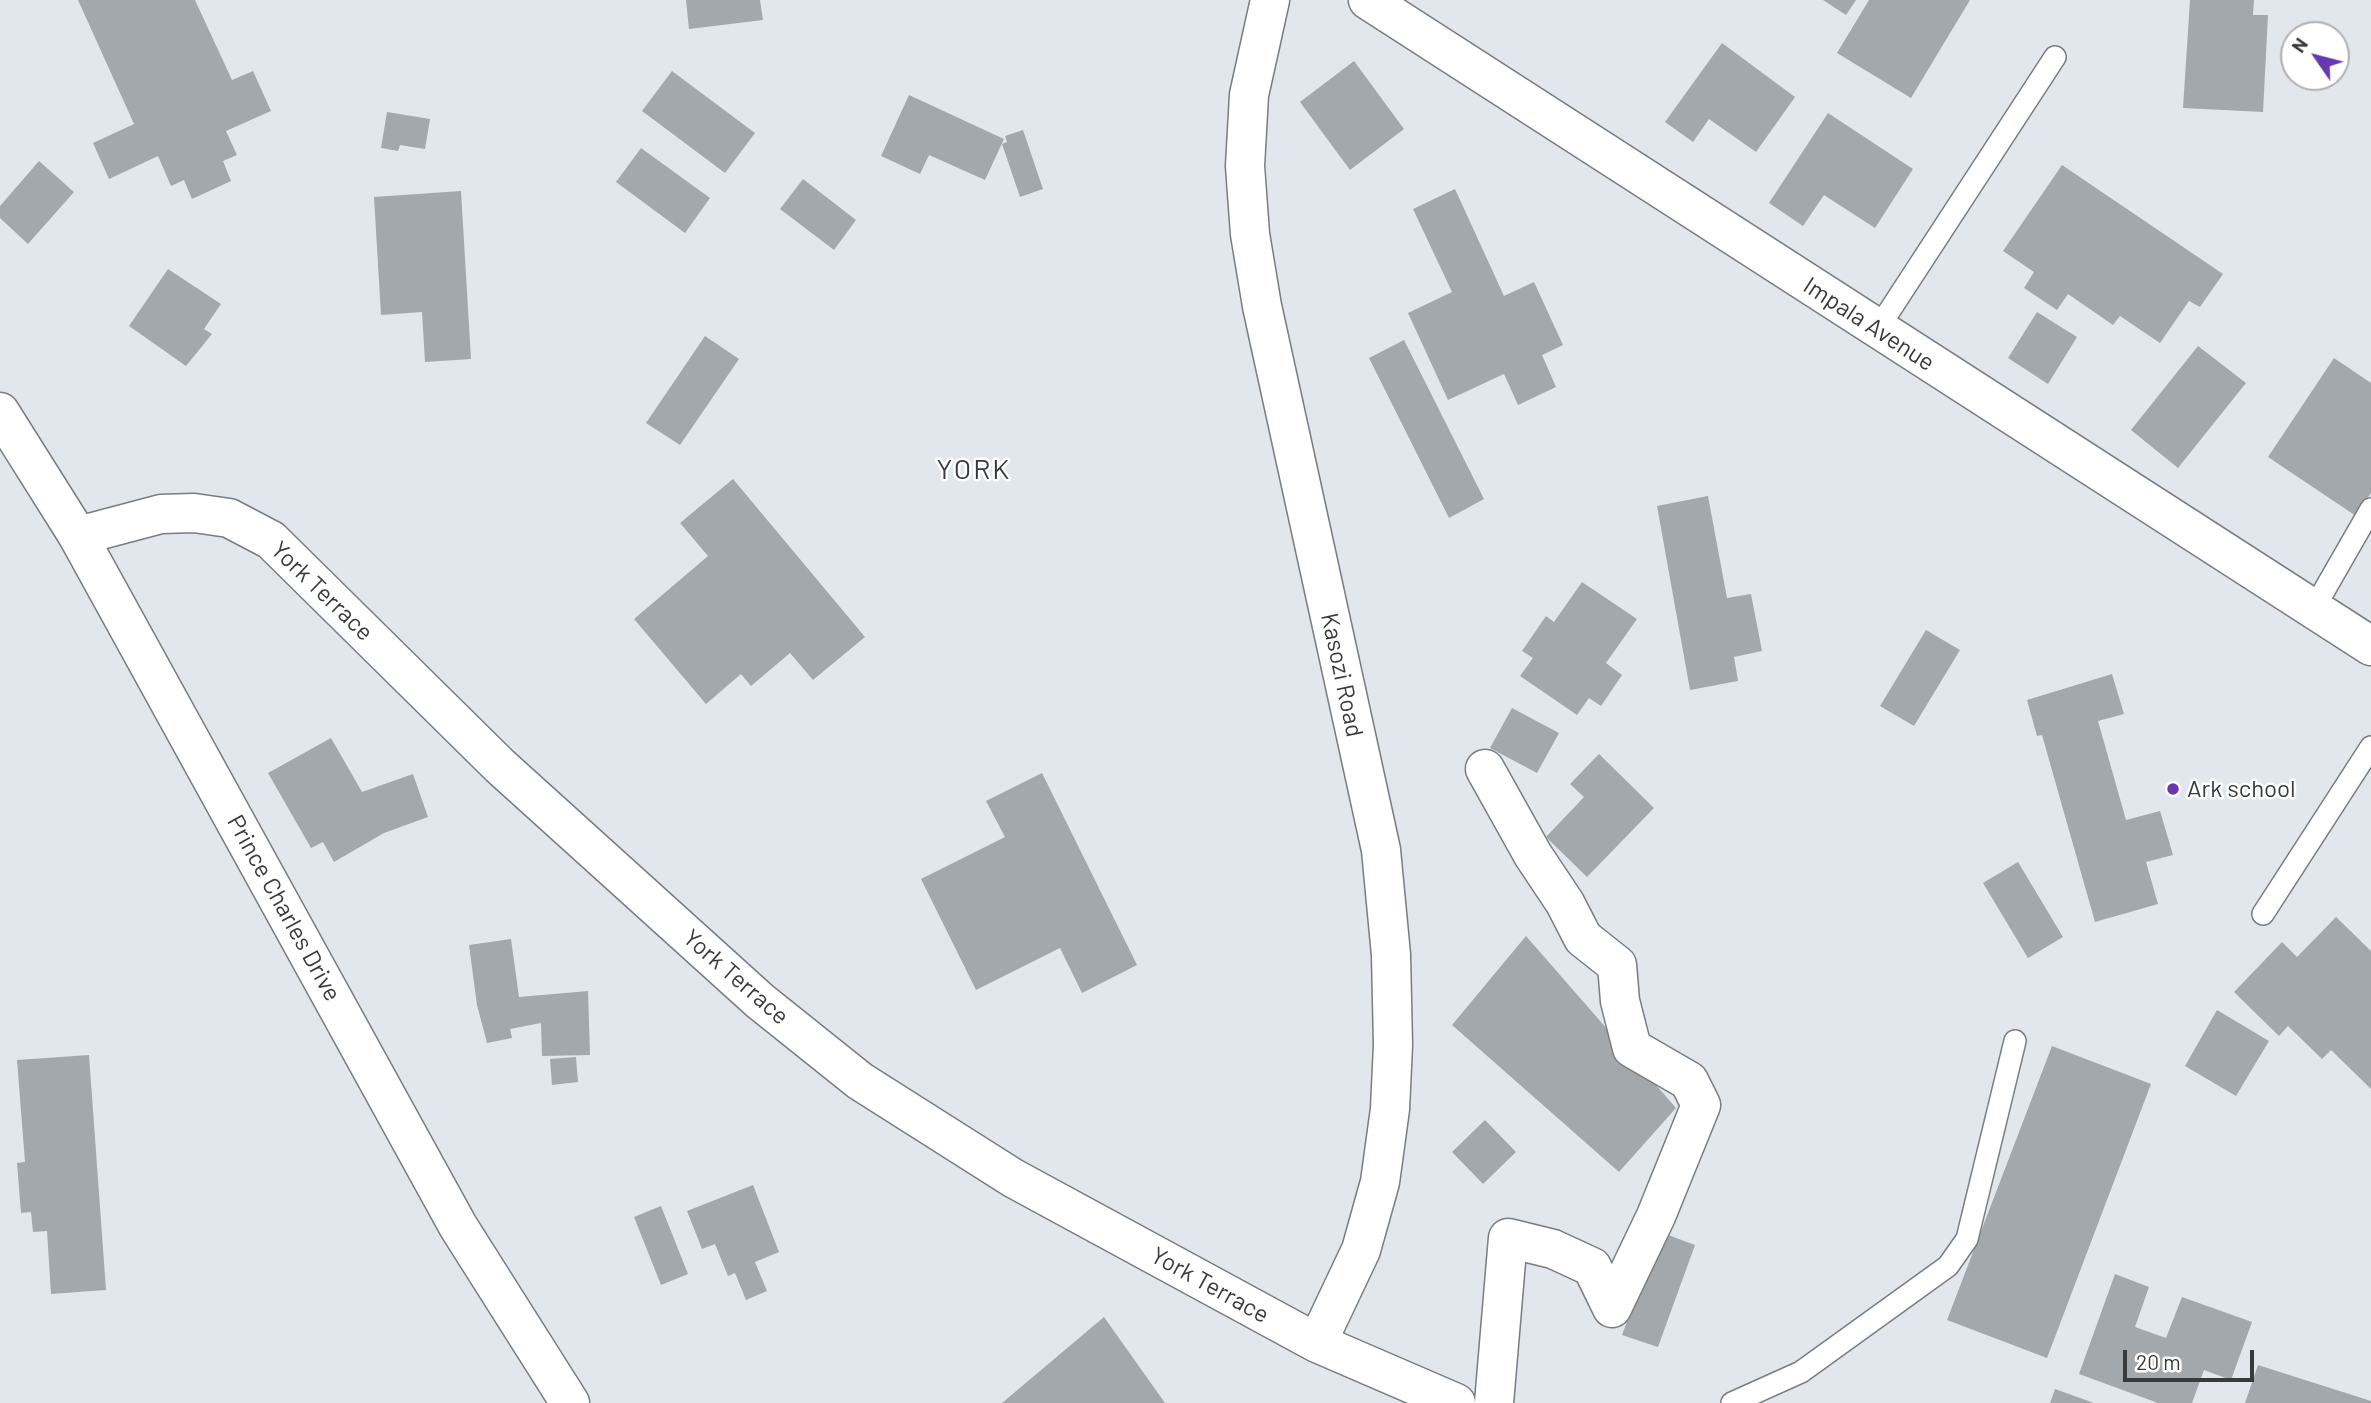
<!DOCTYPE html>
<style>
body{margin:0}
#map{position:relative;width:2371px;height:1403px;overflow:hidden;background:#e2e7ed;font-family:Barlow,sans-serif}
canvas{display:block}
.north{position:absolute;left:2280px;top:21px;width:70px;height:70px;box-sizing:border-box;background:#fff;border:2px solid #afb0b1;border-radius:50%;rotate:305deg;font-size:19px;font-weight:700;line-height:28px;text-align:center;color:#383a3c}
.north::after{content:'';display:block;margin:auto;width:24px;height:32px;background:#6938b0;clip-path:polygon(50% 0,100% 100%,50% 72%,0 100%)}
.scale{position:absolute;left:2123px;top:1350px;width:131px;height:32px;box-sizing:border-box;border:4px solid #383a3c;border-top:0;padding-left:9px;font-size:21px;line-height:24px;white-space:nowrap;color:#383a3c;-webkit-text-stroke:5px #fff;paint-order:stroke}
</style>
<div id="map">
<canvas width="2371" height="1403"></canvas>
<div class="north">N</div>
<div class="scale">20 m</div>
</div>
<script>
const ctx = document.querySelector('canvas').getContext('2d');
ctx.lineJoin = 'round';
function paint(path, color) {
  ctx.fillStyle = color;
  ctx.fill(path, 'evenodd');
}
function toPath(rows) {
  const path = new Path2D();
  for (const r of rows) {
    path.moveTo(r[0], r[1]);
    for (let i = 2; i < r.length; i += 2) path.lineTo(r[i], r[i + 1]);
  }
  return path;
}
function stroke(path, color, width, dash) {
  ctx.strokeStyle = color;
  ctx.lineWidth = width;
  ctx.lineCap = dash ? 'butt' : 'round';
  ctx.setLineDash(dash || []);
  ctx.stroke(path);
}
function label(font, color, halo, rows, align = 'center') {
  ctx.font = font + ' Barlow,sans-serif';
  ctx.lineWidth = 5;
  ctx.setLineDash([]);
  ctx.textBaseline = 'middle';
  ctx.strokeStyle = halo;
  ctx.fillStyle = color;
  for (const [text, x, y, turn = 0] of rows) {
    ctx.save();
    ctx.translate(x, y);
    ctx.rotate((+turn || 0) * Math.PI / 180);
    ctx.textAlign = isNaN(turn) ? turn : align;
    if (halo) ctx.strokeText(text, 0, 0);
    ctx.fillText(text, 0, 0);
    ctx.restore();
  }
}
paint(toPath([
 [78,0,195,0,232,80,253,71,271,111,226,131,237,155,223,161,231,181,192,199,184,180,171,186,158,156,109,179,93,143,134,124],
 [686,0,760,0,763,20,689,29],
 [1823,0,1856,0,1846,15],
 [1869,0,1970,0,1911,98,1837,53],
 [2190,0,2254,0,2253,15,2268,15,2263,112,2183,108],
 [1722,43,1795,97,1756,152,1709,119,1693,142,1665,122],
 [1354,61,1404,129,1350,170,1300,102],
 [672,71,755,133,725,173,642,111],
 [909,95,1004,139,985,180,929,155,920,174,881,156],
 [387,112,430,119,425,149,400,145,398,151,381,148],
 [1828,113,1913,169,1875,228,1824,195,1803,226,1769,203],
 [1023,130,1043,189,1020,197,1002,144,1007,142,1005,136],
 [641,148,710,198,685,233,616,182],
 [39,161,74,192,28,244,0,218,0,206],
 [2062,165,2223,274,2200,307,2189,301,2160,343,2120,316,2113,325,2068,294,2057,310,2024,288,2034,272,2003,251],
 [803,179,856,220,834,250,780,209],
 [1455,189,1504,296,1534,282,1563,345,1542,355,1556,387,1518,405,1504,374,1448,400,1408,313,1452,292,1413,209],
 [461,191,471,359,425,362,422,312,381,315,374,197],
 [168,269,221,304,204,329,212,334,186,366,129,326],
 [2037,312,2077,337,2048,384,2008,358],
 [705,336,739,359,680,445,646,423],
 [1404,340,1484,499,1449,518,1369,358],
 [2198,346,2246,383,2178,468,2131,430],
 [2334,358,2371,383,2371,493,2356,516,2268,457],
 [733,479,865,637,813,680,790,653,751,686,741,674,706,704,634,619,708,556,680,523],
 [1708,496,1727,598,1751,594,1762,651,1734,657,1738,681,1690,690,1657,506],
 [1582,582,1637,619,1606,663,1622,675,1601,706,1589,698,1577,715,1520,676,1533,658,1522,651,1546,616,1554,622],
 [1926,630,1960,650,1914,726,1880,706],
 [2112,674,2124,714,2098,721,2126,820,2160,811,2173,855,2146,862,2158,904,2095,922,2042,735,2037,736,2027,700],
 [1512,708,1559,733,1537,773,1490,748],
 [331,738,362,792,413,774,428,817,384,833,334,862,323,842,311,848,268,773],
 [1599,754,1654,808,1587,877,1546,837,1584,797,1570,784],
 [1042,773,1137,965,1082,993,1060,948,976,990,921,879,1005,837,986,801],
 [2018,862,2063,937,2028,958,1983,883],
 [2336,917,2371,951,2371,1089,2331,1050,2322,1059,2288,1026,2279,1036,2234,992,2282,942,2297,957],
 [1526,936,1676,1108,1619,1172,1452,1025],
 [511,939,519,997,588,991,590,1055,542,1056,541,1023,510,1029,512,1038,487,1043,477,1005,469,945],
 [2217,1010,2269,1041,2236,1096,2185,1066],
 [2052,1046,2151,1084,2047,1358,1947,1320],
 [89,1055,106,1290,51,1294,47,1231,33,1232,31,1212,21,1213,17,1163,25,1162,17,1060],
 [576,1057,578,1082,552,1085,550,1059],
 [1485,1120,1516,1152,1483,1184,1452,1152],
 [753,1185,779,1252,755,1262,767,1291,746,1300,735,1273,728,1276,715,1244,702,1249,687,1211],
 [661,1206,688,1274,661,1285,634,1217],
 [1660,1232,1695,1245,1658,1347,1622,1335],
 [2115,1274,2149,1287,2135,1327,2166,1338,2182,1297,2252,1322,2231,1380,2204,1370,2192,1403,2158,1403,2079,1374],
 [1104,1317,1165,1403,1002,1403],
 [2258,1365,2371,1401,2371,1403,2245,1403],
 [2055,1389,2094,1403,2050,1403]
]), '#a3a8ad');
const lane = toPath([
 [1877,330,2055,57],
 [2313,610,2371,509],
 [2263,914,2371,747],
 [1732,1403,1801,1372,1948,1266,1967,1239,2015,1041]
]);
const street = toPath([
 [1270,0,1249,95,1245,166,1250,234,1262,306,1381,850,1391,955,1393,1045,1390,1109,1380,1182,1361,1250,1317,1343],
 [1368,0,2371,646],
 [78,536,161,514,194,513,229,518,271,540,500,766,760,1001,860,1081,1013,1178,1317,1343,1456,1403],
 [1485,769,1533,855,1565,903,1583,938,1617,965,1620,1001,1632,1048,1689,1081,1701,1105,1656,1216,1612,1308,1592,1267,1553,1249,1508,1238,1494,1403]
]);
const secondary = toPath([
 [0,412,78,536,458,1226,570,1403]
]);
stroke(lane, '#787d82', 24);
stroke(street, '#787d82', 41);
stroke(secondary, '#787d82', 41);
stroke(lane, '#fff', 21);
stroke(street, '#fff', 38);
stroke(secondary, '#fff', 38);
for (const [x, y, r, color] of [
 [2173,789,7,"#6938b0"]
]) {
  const dot = new Path2D();
  dot.arc(x, y, r, 0, 2 * Math.PI);
  ctx.fillStyle = color;
  ctx.fill(dot);
  stroke(dot, '#fff', 2.5);
}
label('24px', '#383a3c', '#fff', [
 ["Impala Avenue",1869,324,33],
 ["York Terrace",322,591,44],
 ["Kasozi Road",1342,675,78],
 ["Prince Charles Drive",284,908,61],
 ["York Terrace",736,977,41],
 ["York Terrace",1210,1285,29]
]);
label('24px', '#383a3c', '#fff', [
 ["Ark school",2187,789]
], 'left');
ctx.letterSpacing = '2px';
label('28px', '#383a3c', '#fff', [
 ["YORK",974,470]
]);
ctx.letterSpacing = '0px';
</script>
